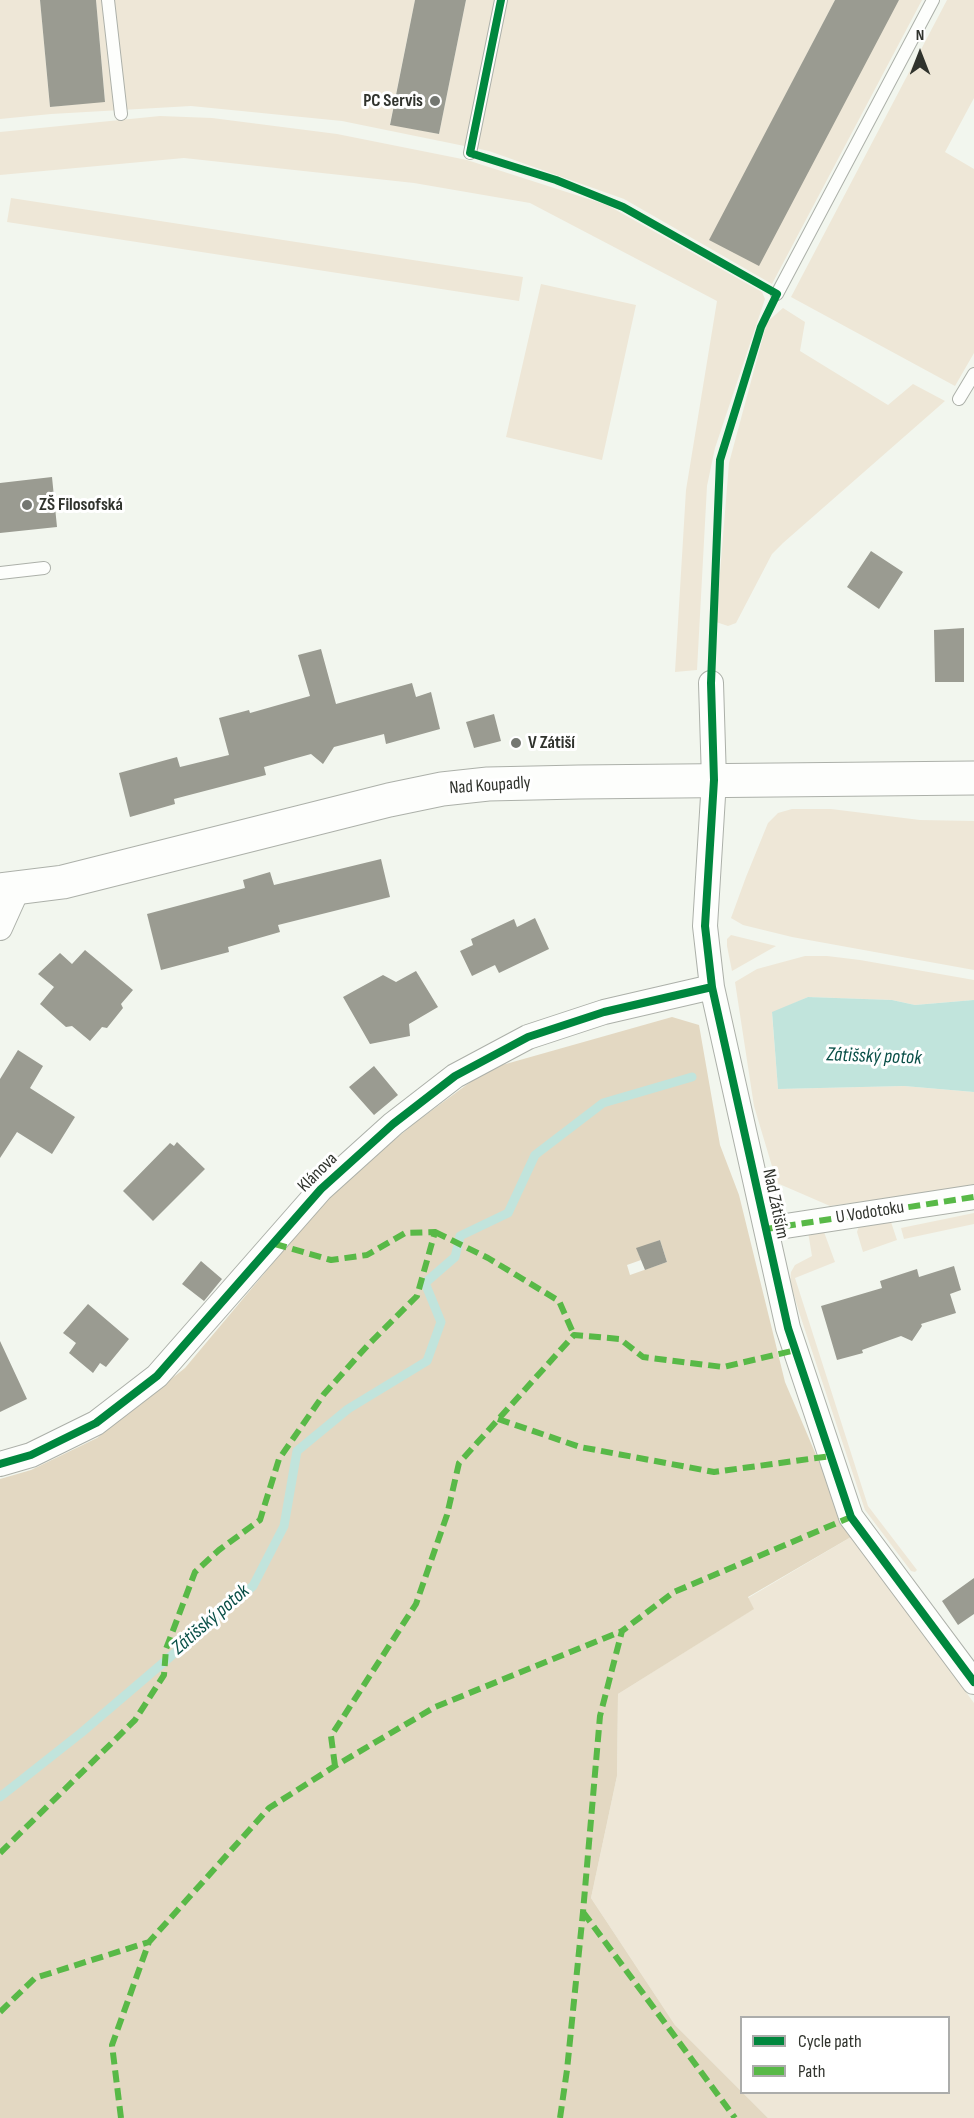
<!DOCTYPE html>
<meta charset="utf-8">
<style>
body{margin:0}
#map{position:relative;width:974px;height:2118px;overflow:hidden;background:#f2f6ee;font-family:"Sofia Sans Condensed",sans-serif}
canvas{display:block}
.legend{position:absolute;left:740px;top:2016px;width:210px;height:78px;box-sizing:border-box;background:#fff;border:2px solid #acadab;margin:0;padding:8px 10px;list-style:none;font-size:18px;color:#30332d}
.legend li{display:flex;align-items:center;gap:12px;height:30px}
.legend b{width:30px;border:2px solid #acadab}
.north{position:absolute;left:890px;top:24px;width:60px;height:60px;-webkit-text-stroke:4px #fff;paint-order:stroke;rotate:0deg;font-size:16px;font-weight:700;line-height:24px;text-align:center;color:#30332d}
.north::after{content:'';display:block;margin:auto;width:21px;height:27px;background:#30332d;clip-path:polygon(50% 0,100% 100%,50% 72%,0 100%)}
</style>
<div id="map">
<canvas width="974" height="2118"></canvas>
<ul class="legend">
<li><b style="height:8px;background:#00873e"></b>Cycle path</li>
<li><b style="height:8px;background:#58b947"></b>Path</li>
</ul>
<div class="north">N</div>
</div>
<script>
const ctx = document.querySelector('canvas').getContext('2d');
ctx.lineJoin = 'round';
function paint(path, color) {
  ctx.fillStyle = color;
  ctx.fill(path, 'evenodd');
}
function toPath(rows) {
  const path = new Path2D();
  for (const r of rows) {
    path.moveTo(r[0], r[1]);
    for (let i = 2; i < r.length; i += 2) path.lineTo(r[i], r[i + 1]);
  }
  return path;
}
function stroke(path, color, width, dash) {
  ctx.strokeStyle = color;
  ctx.lineWidth = width;
  ctx.lineCap = dash ? 'butt' : 'round';
  ctx.setLineDash(dash || []);
  ctx.stroke(path);
}
function label(font, color, halo, rows, align = 'center') {
  ctx.font = font + ' "Sofia Sans Condensed",sans-serif';
  ctx.lineWidth = 6;
  ctx.setLineDash([]);
  ctx.textBaseline = 'middle';
  ctx.strokeStyle = halo;
  ctx.fillStyle = color;
  for (const [text, x, y, turn = 0] of rows) {
    ctx.save();
    ctx.translate(x, y);
    ctx.rotate((+turn || 0) * Math.PI / 180);
    ctx.textAlign = isNaN(turn) ? turn : align;
    if (halo) ctx.strokeText(text, 0, 0);
    ctx.fillText(text, 0, 0);
    ctx.restore();
  }
}
paint(toPath([
 [0,0,40,0,50,107,105,101,96,0,415,0,390,124,439,134,466,0,835,0,710,240,899,0,922,0,772,284,624,199,489,151,342,121,191,106,51,114,0,119],
 [947,0,974,0,974,98,945,152,974,169,974,353,955,386,791,297],
 [160,116,212,118,337,134,467,160,607,205,762,292,765,299,715,448,707,486,697,670,675,672,686,490,717,301,530,203,414,183,184,158,0,175,0,132],
 [11,198,523,277,519,301,7,222],
 [541,284,636,305,602,460,506,437],
 [783,308,805,322,800,351,888,405,913,384,945,401,783,543,772,554,736,623,728,626,716,622,729,463,767,322],
 [792,809,831,809,920,820,974,821,974,970,792,937,743,925,731,918,746,877,768,823,778,813],
 [731,935,776,946,732,971,727,946,727,939],
 [805,956,827,956,860,960,974,980,974,1000,915,1005,892,1000,808,997,772,1013,778,1089,904,1086,974,1092,974,1186,830,1206,777,1183,754,1106,735,982,757,969],
 [974,1213,974,1224,904,1239,901,1228],
 [891,1222,897,1240,863,1252,857,1232,859,1226],
 [818,1231,824,1232,835,1262,795,1278,868,1506,917,1570,915,1572,911,1571,865,1510,799,1312,790,1282,791,1272,795,1265,812,1256,808,1232],
 [851,1537,974,1703,974,2118,768,2118,743,2093,948,2092,948,2018,742,2018,741,2091,675,2025,591,1898,617,1776,618,1694,753,1609,748,1598]
]), '#eee7d7');
paint(toPath([
 [672,1017,699,1025,720,1145,739,1195,785,1382,851,1537,748,1597,754,1609,618,1694,617,1776,591,1898,675,2025,768,2118,0,2118,0,1479,31,1470,97,1438,185,1368,335,1189,416,1122,488,1069],
 [660,1240,667,1262,630,1275,627,1265,641,1260,637,1249]
]), '#e3d8c2');
paint(toPath([
 [808,997,892,1000,915,1005,974,1000,974,1092,904,1086,778,1089,772,1012]
]), '#c1e4dc');
stroke(toPath([
 [459,1241,460,1236,508,1213,535,1155,603,1103,692,1077],
 [0,1797,81,1733,253,1586,284,1526,297,1451,348,1409,427,1361,441,1322,425,1283,455,1257,458,1245]
]), '#c1e4dc', 9);
paint(toPath([
 [40,0,96,0,105,102,50,107],
 [415,0,466,0,439,134,390,125],
 [835,0,899,0,759,266,709,240],
 [52,477,57,527,0,533,0,483],
 [871,551,903,572,879,609,847,587],
 [964,628,964,682,935,682,934,630],
 [321,649,336,704,412,683,416,697,431,692,440,729,386,744,384,734,334,747,323,764,311,754,264,767,266,775,174,799,175,804,130,817,119,773,177,757,180,767,229,755,219,718,249,710,250,713,310,696,298,655],
 [494,714,501,741,474,748,466,722],
 [381,859,390,897,278,925,280,932,228,947,229,952,161,970,147,914,245,888,243,880,270,872,274,885],
 [535,918,549,949,499,973,495,965,472,976,460,951,473,945,471,939,514,919,517,927],
 [85,950,133,990,121,1004,123,1008,107,1028,102,1027,90,1041,72,1026,66,1027,40,1004,54,987,38,974,60,953,72,964],
 [416,971,438,1007,409,1024,410,1036,370,1044,343,997,383,975,396,982],
 [18,1050,43,1066,30,1088,75,1117,52,1154,17,1132,0,1158,0,1079],
 [374,1066,398,1095,374,1115,349,1087],
 [177,1142,205,1169,153,1221,123,1191,170,1143,174,1146],
 [660,1240,667,1262,645,1270,636,1248],
 [201,1261,222,1279,204,1301,182,1284],
 [954,1266,961,1290,950,1294,956,1313,921,1324,922,1326,912,1341,901,1336,862,1350,863,1353,837,1360,821,1306,882,1288,880,1281,917,1269,919,1277],
 [88,1304,129,1339,106,1367,100,1363,93,1373,69,1353,76,1343,63,1333],
 [0,1341,27,1399,0,1412],
 [974,1578,974,1614,958,1625,942,1601]
]), '#9a9b91');
const lane = toPath([
 [108,0,121,114],
 [470,153,501,0],
 [777,294,933,0],
 [959,399,974,374],
 [0,573,44,568]
]);
const street = toPath([
 [711,683,714,780,705,926,712,987,788,1328,851,1517,974,1682],
 [0,928,18,888],
 [766,1229,974,1197],
 [0,1464,31,1455,96,1423,157,1376,321,1189,393,1124,455,1076,528,1037,604,1012,712,987]
]);
const secondary = toPath([
 [0,890,63,882,389,800,442,789,488,784,579,782,974,778]
]);
stroke(lane, '#acb0a9', 14);
stroke(street, '#acb0a9', 26);
stroke(secondary, '#acb0a9', 35);
stroke(lane, '#fdfefc', 12);
stroke(street, '#fdfefc', 24);
stroke(secondary, '#fdfefc', 33);
stroke(toPath([
 [766,1229,974,1197],
 [435,1232,488,1258,559,1301,574,1335],
 [498,1419,580,1447,714,1472,831,1456],
 [335,1766,331,1736,416,1604,447,1515,459,1463,574,1335,620,1339,643,1357,723,1367,796,1350],
 [0,1853,135,1720,164,1675,166,1649,195,1572,219,1550,260,1520,279,1459,324,1394,368,1345,417,1296,435,1232,405,1233,367,1255,331,1260,275,1244],
 [583,1912,735,2118],
 [0,2012,35,1978,149,1942],
 [121,2118,112,2045,149,1942,269,1808,335,1766,435,1707,622,1631],
 [560,2118,567,2070,583,1912,600,1716,622,1631,674,1592,851,1517]
]), '#58b947', 6, [12, 6]);
stroke(toPath([
 [501,0,470,153,556,180,623,207,777,294,761,327,720,460,711,683,714,780,705,926,712,987,788,1328,851,1517,974,1682],
 [0,1464,31,1455,96,1423,157,1376,321,1189,393,1124,455,1076,528,1037,604,1012,712,987]
]), '#00873e', 8);
for (const [x, y, r, color] of [
 [435,101,6,"#747771"],
 [27,505,6,"#747771"],
 [516,743,6,"#747771"]
]) {
  const dot = new Path2D();
  dot.arc(x, y, r, 0, 2 * Math.PI);
  ctx.fillStyle = color;
  ctx.fill(dot);
  stroke(dot, '#fff', 2);
}
label('bold 18px', '#30332d', '#fff', [
 ["PC Servis",423,101,"right"],
 ["ZŠ Filosofská",39,505],
 ["V Zátiší",528,743]
], 'left');
label('18px', '#30332d', '#fff', [
 ["Nad Koupadly",490,786,-4],
 ["Klánova",318,1173,-45],
 ["Nad Zátiším",775,1204,78],
 ["U Vodotoku",870,1213,-9]
]);
label('italic 20px', '#094f47', '#fff', [
 ["Zátišský potok",874,1057,2],
 ["Zátišský potok",211,1620,-41]
]);
</script>
